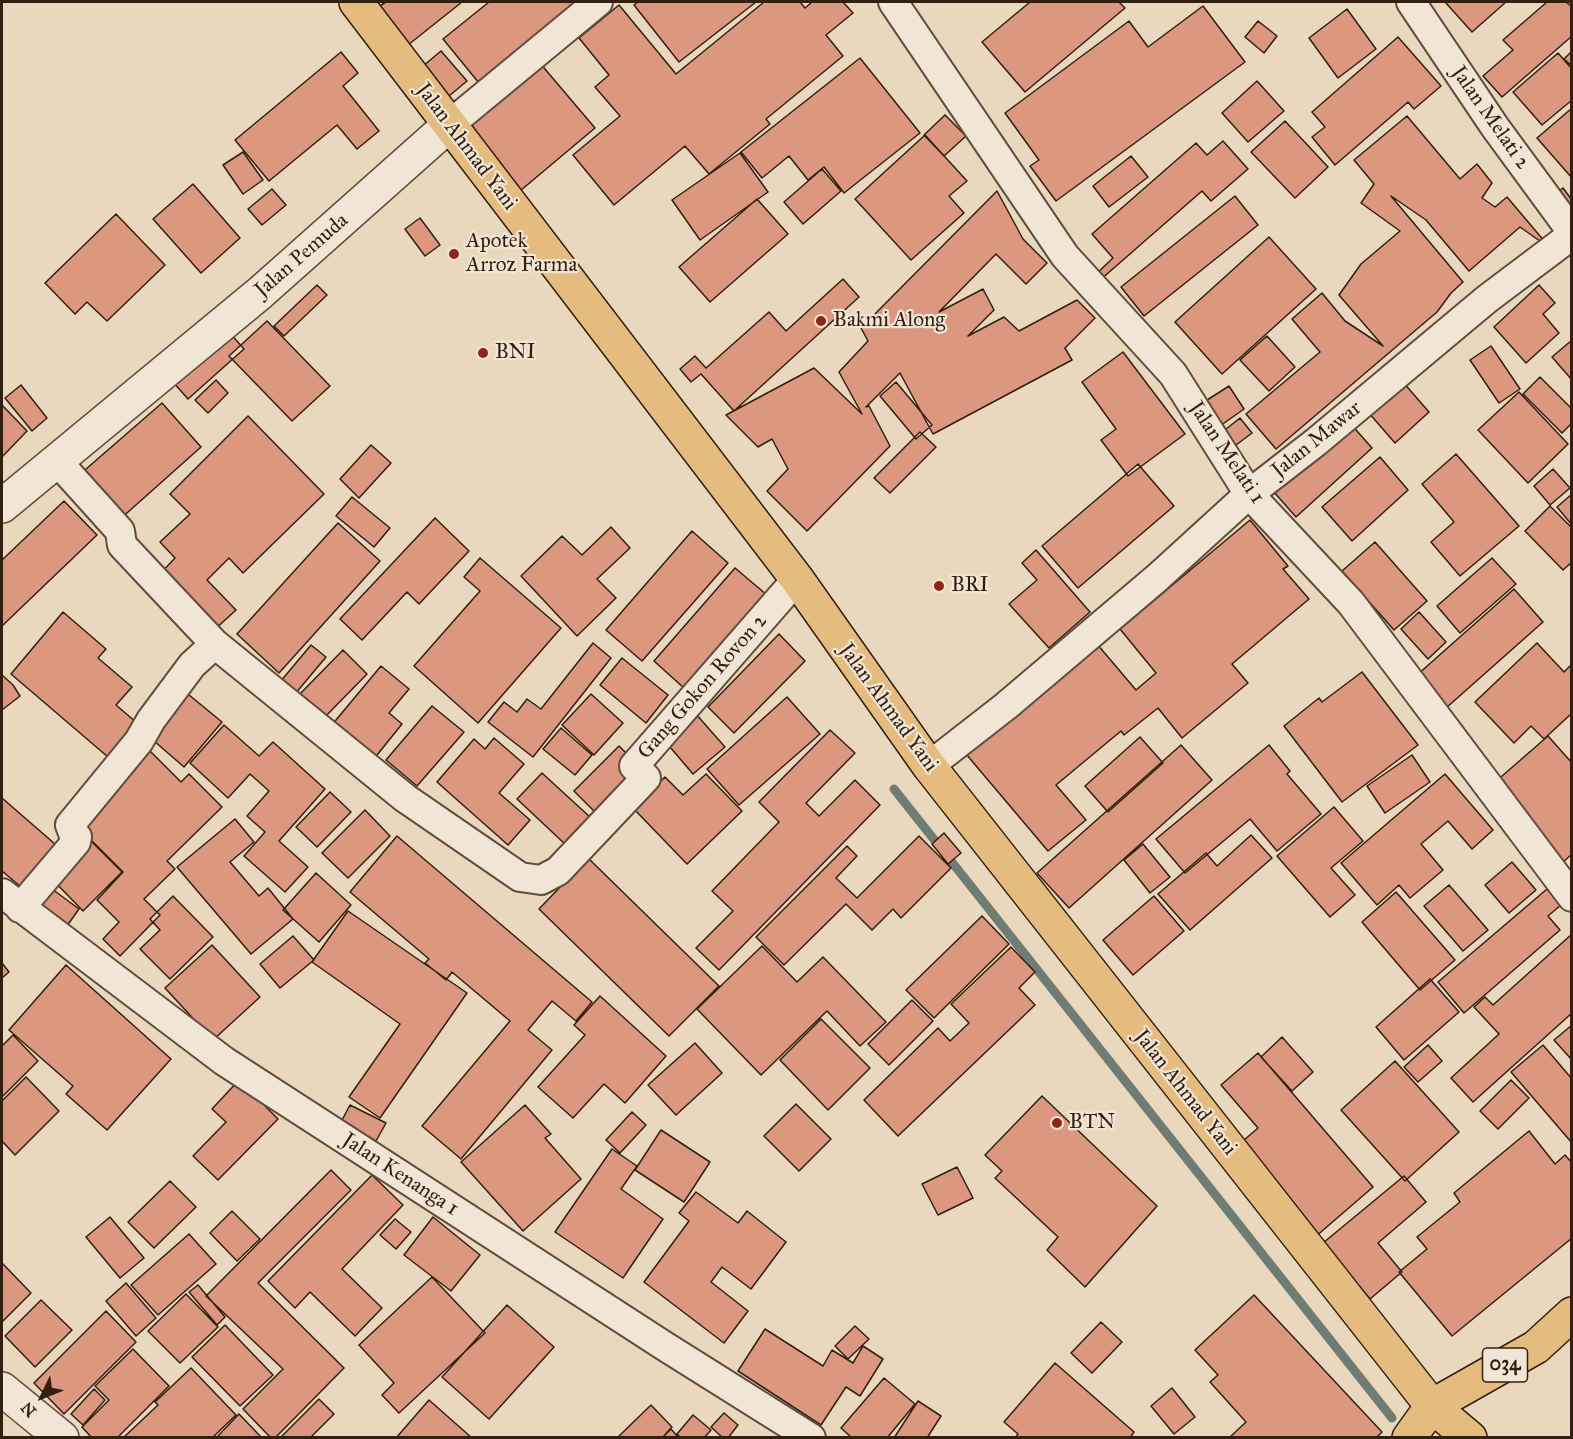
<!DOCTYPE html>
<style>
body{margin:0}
#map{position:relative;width:1573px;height:1439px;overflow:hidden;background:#ead8be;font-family:"IM FELL Great Primer",serif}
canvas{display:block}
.frame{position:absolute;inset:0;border:3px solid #331f0f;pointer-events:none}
.north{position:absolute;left:12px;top:1367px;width:60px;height:60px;-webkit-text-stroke:4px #f1e6d5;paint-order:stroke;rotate:227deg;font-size:16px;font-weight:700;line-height:24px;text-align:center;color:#331f0f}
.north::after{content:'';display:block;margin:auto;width:21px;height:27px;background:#331f0f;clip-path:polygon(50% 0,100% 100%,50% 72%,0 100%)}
</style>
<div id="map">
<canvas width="1573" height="1439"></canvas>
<div class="frame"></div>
<div class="north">N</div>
</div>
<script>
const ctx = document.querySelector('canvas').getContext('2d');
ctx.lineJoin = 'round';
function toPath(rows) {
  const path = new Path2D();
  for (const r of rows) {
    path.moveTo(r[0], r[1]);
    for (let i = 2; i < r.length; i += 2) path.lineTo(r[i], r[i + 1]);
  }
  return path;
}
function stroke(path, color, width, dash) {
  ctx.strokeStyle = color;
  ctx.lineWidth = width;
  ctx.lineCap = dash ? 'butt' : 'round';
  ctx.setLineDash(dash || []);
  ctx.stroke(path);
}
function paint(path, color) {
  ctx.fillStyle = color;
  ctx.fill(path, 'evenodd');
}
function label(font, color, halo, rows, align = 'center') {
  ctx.font = font + ' "IM FELL Great Primer",serif';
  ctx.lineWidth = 4.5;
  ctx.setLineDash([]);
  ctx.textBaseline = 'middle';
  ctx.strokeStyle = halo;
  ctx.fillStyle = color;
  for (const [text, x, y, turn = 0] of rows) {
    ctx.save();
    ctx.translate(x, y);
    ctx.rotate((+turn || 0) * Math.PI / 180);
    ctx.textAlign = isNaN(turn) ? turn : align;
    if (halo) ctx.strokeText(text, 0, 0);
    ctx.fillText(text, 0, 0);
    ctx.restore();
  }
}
stroke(toPath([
 [894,789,1392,1418]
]), '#707b74', 9);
const building = toPath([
 [386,2,462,2,408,45,378,7,386,2],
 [489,2,579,2,479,83,443,39,489,2],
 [638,2,756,2,679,62,634,5,638,2],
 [764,2,800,2,805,8,812,2,843,2,853,13,826,35,843,56,766,119,770,124,709,174,685,146,614,205,573,155,620,116,595,87,609,75,579,38,619,5,676,74,764,2],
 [1030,2,1119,2,1125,8,1025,92,982,42,1030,2],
 [1445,2,1506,2,1472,32,1445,2],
 [1547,2,1566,2,1572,7,1572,36,1502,97,1483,76,1513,50,1503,40,1547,2],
 [1203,6,1245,62,1056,201,1030,166,1039,160,1005,113,1129,21,1148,47,1203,6],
 [1347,9,1376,49,1338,78,1309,38,1347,9],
 [1258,21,1277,36,1264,53,1245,37,1258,21],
 [1398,37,1441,86,1414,109,1408,102,1335,165,1312,137,1325,127,1312,112,1398,37],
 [441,51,467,81,449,96,423,66,441,51],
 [1572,51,1572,66,1564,59,1572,51],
 [341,52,358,73,343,86,379,131,357,149,337,125,269,181,235,140,341,52],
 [1558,53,1572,69,1572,100,1542,125,1513,92,1558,53],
 [860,58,920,133,844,193,824,167,808,180,789,156,762,178,741,152,860,58],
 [539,62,595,128,520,191,464,125,539,62],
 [1257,81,1284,111,1248,142,1222,113,1257,81],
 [1572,108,1572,178,1537,138,1572,108],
 [945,115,966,136,944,156,924,135,945,115],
 [1407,116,1460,179,1477,164,1492,183,1482,198,1495,207,1507,197,1551,249,1520,227,1469,271,1426,220,1391,196,1463,282,1451,293,1437,312,1276,449,1246,414,1320,352,1292,319,1322,293,1345,321,1383,346,1339,295,1361,264,1400,231,1361,203,1374,184,1354,160,1407,116],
 [1285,121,1328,167,1295,198,1251,152,1285,121],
 [925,135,967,181,949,196,964,213,911,260,855,199,925,135],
 [1223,141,1248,169,1211,201,1202,191,1099,281,1094,276,1113,258,1092,234,1196,143,1207,155,1223,141],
 [243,152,263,180,243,194,223,165,243,152],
 [740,153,768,192,700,240,672,200,740,153],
 [1131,156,1148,177,1109,207,1093,186,1131,156],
 [822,169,841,191,803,224,784,202,822,169],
 [193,184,240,238,201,273,153,219,193,184],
 [1563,188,1572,200,1572,213,1550,198,1563,188],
 [272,189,286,205,262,225,248,209,272,189],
 [997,191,1023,239,1047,263,1026,284,996,254,939,312,983,289,994,310,968,336,1004,317,1019,331,1077,300,1095,318,1065,348,1072,360,933,434,900,373,866,407,869,406,890,446,807,531,767,491,788,469,772,439,758,447,726,415,814,368,862,414,839,372,868,341,861,328,997,191],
 [1235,196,1258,225,1144,316,1121,287,1235,196],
 [757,199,788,234,710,302,679,267,757,199],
 [116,214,165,265,107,321,87,302,75,314,45,283,116,214],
 [420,218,440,245,425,256,405,229,420,218],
 [1269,237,1316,289,1222,374,1175,322,1269,237],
 [843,279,859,297,734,411,701,374,691,382,680,369,695,356,706,368,769,312,786,331,843,279],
 [317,285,327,295,284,336,274,326,317,285],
 [1539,285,1555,303,1543,314,1559,333,1526,363,1494,327,1539,285],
 [267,321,330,386,292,421,229,356,267,321],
 [229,332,244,349,188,399,173,382,229,332],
 [1267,336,1295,367,1269,391,1240,360,1267,336],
 [1572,340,1572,380,1552,357,1572,340],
 [1491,346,1520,389,1499,403,1470,360,1491,346],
 [1123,352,1185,434,1128,476,1101,440,1116,429,1082,382,1123,352],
 [1540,377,1572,409,1572,423,1562,433,1523,394,1540,377],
 [216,380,228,393,208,413,195,400,216,380],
 [1402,381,1429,412,1395,443,1368,412,1402,381],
 [896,382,932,425,916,439,880,396,896,382],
 [21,385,47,418,32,431,5,398,21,385],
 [1229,386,1244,409,1220,426,1204,402,1229,386],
 [1519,392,1568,444,1528,483,1478,430,1519,392],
 [162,403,201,447,118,521,78,476,162,403],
 [2,405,27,431,2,457,2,405],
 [248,416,324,494,243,573,229,558,207,580,236,610,212,632,159,575,175,558,160,542,190,514,170,494,248,416],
 [1240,418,1252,433,1228,451,1216,437,1240,418],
 [1349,422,1372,448,1296,517,1273,491,1349,422],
 [920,432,936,447,890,493,874,478,920,432],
 [371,445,391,463,359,498,340,479,371,445],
 [1456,454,1519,526,1460,576,1431,542,1454,522,1422,484,1456,454],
 [1380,457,1408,490,1352,541,1322,507,1380,457],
 [1138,464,1174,506,1078,588,1042,546,1138,464],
 [1553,469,1570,488,1550,505,1534,486,1553,469],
 [1572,494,1572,525,1557,507,1572,494],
 [352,497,390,528,374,547,336,516,352,497],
 [64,501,97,535,2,626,2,560,64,501],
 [1550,506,1572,528,1572,562,1563,570,1525,531,1550,506],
 [435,518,469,551,419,604,407,592,362,640,340,619,435,518],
 [1250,520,1288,566,1283,569,1309,599,1232,664,1248,683,1182,738,1158,708,1124,735,1121,731,1056,785,1086,820,1048,851,966,754,1097,644,1136,690,1156,673,1120,629,1250,520],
 [338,523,380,561,279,673,237,634,338,523],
 [611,527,630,548,597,579,616,598,577,636,521,576,562,536,582,555,611,527],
 [692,531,728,563,642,661,606,630,692,531],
 [1375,542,1427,601,1394,630,1342,571,1375,542],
 [1036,550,1090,612,1049,648,1009,604,1037,580,1022,563,1036,550],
 [480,558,561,628,478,723,414,666,480,591,464,577,480,558],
 [1492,558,1516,584,1460,633,1437,606,1492,558],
 [735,568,767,595,685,689,654,661,735,568],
 [1514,589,1543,622,1437,716,1408,683,1514,589],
 [63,612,106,649,98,658,132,687,116,705,144,729,115,763,11,674,63,612],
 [1419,612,1446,642,1428,659,1401,629,1419,612],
 [779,634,805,661,734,733,708,707,779,634],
 [593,643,611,658,533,757,488,722,504,702,517,712,527,699,541,709,593,643],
 [1537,643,1564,672,1572,664,1572,713,1544,739,1531,726,1514,743,1475,702,1537,643],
 [311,645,326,657,295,694,280,682,311,645],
 [343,650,367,674,319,723,296,698,343,650],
 [622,658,668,695,646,723,600,685,622,658],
 [381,666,409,689,389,713,402,724,373,760,331,726,381,666],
 [1362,672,1418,745,1342,802,1284,726,1319,698,1322,702,1362,672],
 [2,675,13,685,20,696,2,710,2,675],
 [183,690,222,722,184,767,146,734,183,690],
 [591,694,623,723,594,755,562,725,591,694],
 [787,697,820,734,739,805,707,769,787,697],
 [432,706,464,732,417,786,386,760,432,706],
 [695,713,725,747,693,774,664,740,695,713],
 [224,725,259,756,273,742,325,789,279,841,308,867,285,892,244,856,265,832,247,816,269,791,250,774,228,798,190,763,224,725],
 [561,728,592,755,575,775,543,749,561,728],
 [830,730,855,753,806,803,819,816,855,780,880,805,719,970,696,948,733,911,712,891,779,822,759,802,830,730],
 [1548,736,1572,763,1572,854,1554,870,1486,790,1548,736],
 [1140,737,1163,763,1108,812,1085,786,1140,737],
 [494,738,524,764,499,793,530,820,508,845,437,782,474,739,485,749,494,738],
 [1181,745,1212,780,1069,908,1037,873,1181,745],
 [1269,745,1290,771,1287,774,1321,814,1277,851,1250,819,1185,873,1156,839,1269,745],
 [619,746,635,762,632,777,596,813,574,791,619,746],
 [150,751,181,782,189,774,222,807,167,861,175,869,144,899,160,915,120,956,103,939,119,922,97,900,123,872,76,825,150,751],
 [1412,755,1430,782,1385,813,1367,786,1412,755],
 [542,773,591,818,566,845,517,799,542,773],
 [706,774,742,811,687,864,633,808,665,777,683,795,706,774],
 [1445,774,1493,830,1472,849,1448,821,1421,844,1443,870,1410,898,1399,885,1377,905,1341,863,1445,774],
 [330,792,351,812,317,847,296,827,330,792],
 [2,798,63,851,28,893,2,871,2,798],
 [1334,807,1363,841,1331,868,1355,895,1330,917,1277,856,1334,807],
 [365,810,390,836,348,878,322,853,365,810],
 [235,819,254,842,230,862,259,896,268,888,293,919,251,954,177,867,235,819],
 [944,833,961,853,948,864,932,844,944,833],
 [1251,835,1272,858,1190,930,1158,894,1206,853,1217,866,1251,835],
 [397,836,592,1002,576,1021,552,1001,528,1030,552,1050,461,1159,422,1126,510,1021,452,972,446,980,425,963,429,959,350,892,397,836],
 [919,836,951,868,901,918,893,909,872,930,846,904,784,965,756,937,847,846,857,856,836,878,857,898,919,836],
 [88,838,122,872,83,911,50,877,88,838],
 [1143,844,1170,877,1150,893,1124,860,1143,844],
 [588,858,719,986,669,1036,539,909,588,858],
 [1512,862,1536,890,1509,913,1485,885,1512,862],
 [316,873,351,905,319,942,283,910,316,873],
 [44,883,79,909,64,930,28,904,44,883],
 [1449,885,1488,930,1463,951,1424,906,1449,885],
 [1547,889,1561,905,1548,916,1560,930,1464,1013,1438,982,1547,889],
 [1396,892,1455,960,1420,990,1362,922,1396,892],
 [173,896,213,937,170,979,140,949,160,930,150,919,173,896],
 [1154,896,1184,931,1133,975,1103,940,1154,896],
 [348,911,467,993,380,1118,349,1097,400,1024,312,962,348,911],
 [982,916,1009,944,934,1018,906,990,982,916],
 [1572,934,1572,1013,1473,1102,1451,1078,1499,1034,1474,1007,1485,997,1493,1005,1572,934],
 [293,936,314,960,280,988,260,964,293,936],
 [212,945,260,997,213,1040,165,988,212,945],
 [762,946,797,982,823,957,886,1022,860,1046,827,1011,761,1075,697,1009,762,946],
 [1011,947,1035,972,1019,988,1035,1005,898,1136,864,1100,938,1028,950,1041,969,1023,951,1004,1011,947],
 [2,963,9,972,2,978,2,963],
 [66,965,171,1059,107,1130,66,1094,73,1086,9,1030,66,965],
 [1430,979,1459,1012,1404,1060,1376,1027,1430,979],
 [600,996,666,1056,625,1103,604,1084,573,1118,538,1087,585,1035,574,1025,600,996],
 [912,1000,933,1021,889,1065,868,1044,912,1000],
 [821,1019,870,1068,828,1110,780,1060,821,1019],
 [1572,1025,1572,1060,1554,1040,1572,1025],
 [13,1035,38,1061,2,1097,2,1046,13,1035],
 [1282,1037,1313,1072,1292,1091,1261,1057,1282,1037],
 [695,1043,722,1073,676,1115,648,1085,695,1043],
 [1428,1045,1442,1061,1418,1082,1404,1067,1428,1045],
 [1543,1045,1572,1079,1572,1143,1511,1072,1543,1045],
 [1258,1053,1373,1187,1314,1238,1236,1147,1258,1128,1221,1085,1258,1053],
 [1395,1061,1459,1132,1405,1181,1341,1110,1395,1061],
 [26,1077,59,1111,15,1155,2,1141,2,1101,26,1077],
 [239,1080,278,1119,218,1180,193,1156,226,1122,212,1109,239,1080],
 [1511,1080,1529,1098,1498,1129,1480,1111,1511,1080],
 [1042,1096,1157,1206,1085,1287,1047,1250,1058,1237,995,1178,1002,1171,985,1155,1042,1096],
 [796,1104,831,1139,799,1171,764,1136,796,1104],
 [350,1105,386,1123,376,1141,341,1122,350,1105],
 [525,1105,551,1134,545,1138,581,1179,523,1231,461,1162,525,1105],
 [632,1112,646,1125,620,1153,606,1140,632,1112],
 [661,1130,710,1162,684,1202,635,1170,661,1130],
 [1529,1131,1555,1164,1565,1155,1572,1163,1572,1238,1452,1336,1399,1272,1427,1249,1417,1237,1460,1202,1454,1193,1529,1131],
 [612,1149,637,1166,621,1189,663,1219,623,1278,555,1232,612,1149],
 [957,1167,973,1198,938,1215,922,1184,957,1167],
 [331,1170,351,1190,258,1283,344,1368,275,1438,271,1438,243,1409,283,1369,206,1296,331,1170],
 [372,1175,403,1205,342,1269,382,1308,355,1336,310,1292,295,1308,268,1281,372,1175],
 [1404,1176,1426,1202,1378,1243,1402,1272,1370,1299,1323,1243,1404,1176],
 [170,1181,196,1207,154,1248,128,1222,170,1181],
 [696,1192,738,1223,747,1211,786,1242,751,1289,722,1267,711,1282,748,1311,724,1343,644,1282,689,1221,679,1213,696,1192],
 [232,1211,260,1239,237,1261,210,1233,232,1211],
 [110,1217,144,1258,120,1278,86,1237,110,1217],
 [433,1217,480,1255,451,1291,404,1255,433,1217],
 [395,1219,411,1232,396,1249,380,1235,395,1219],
 [189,1234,216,1264,158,1315,131,1285,189,1234],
 [2,1263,31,1293,2,1322,2,1263],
 [432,1277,485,1333,399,1413,382,1395,394,1383,359,1345,432,1277],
 [126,1283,156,1318,136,1336,106,1301,126,1283],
 [198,1285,225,1317,217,1325,189,1292,198,1285],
 [186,1294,218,1327,180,1363,148,1331,186,1294],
 [1254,1295,1382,1432,1376,1438,1229,1438,1246,1422,1210,1382,1218,1375,1195,1350,1254,1295],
 [41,1300,72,1330,35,1367,5,1336,41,1300],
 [507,1305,554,1347,489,1419,442,1377,507,1305],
 [106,1311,136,1342,64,1414,34,1383,106,1311],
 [1101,1322,1122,1342,1092,1373,1071,1353,1101,1322],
 [225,1325,273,1375,240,1406,192,1357,225,1325],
 [855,1326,869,1339,848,1359,835,1346,855,1326],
 [765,1329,823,1366,832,1350,853,1363,863,1346,883,1359,860,1396,846,1387,821,1425,738,1371,765,1329],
 [133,1349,169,1386,117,1438,92,1438,82,1427,109,1400,95,1386,133,1349],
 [1055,1363,1134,1432,1130,1438,1015,1438,1018,1434,1004,1422,1055,1363],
 [191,1368,236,1415,212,1438,123,1438,158,1405,155,1402,191,1368],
 [884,1378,915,1404,887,1438,852,1438,841,1428,884,1378],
 [1172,1388,1195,1417,1174,1434,1151,1406,1172,1388],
 [94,1389,105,1400,83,1425,71,1414,94,1389],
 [319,1399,334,1414,310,1438,280,1438,319,1399],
 [429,1400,472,1438,396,1438,429,1400],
 [918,1401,941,1416,927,1438,894,1438,918,1401],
 [651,1405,672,1427,662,1438,617,1438,651,1405],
 [724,1413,738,1425,728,1438,723,1438,711,1427,724,1413],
 [239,1414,262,1438,216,1438,239,1414],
 [693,1415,711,1430,704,1438,681,1438,677,1434,693,1415],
 [671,1429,679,1438,662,1438,671,1429]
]);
paint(building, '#db977f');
stroke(building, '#331f0f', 1.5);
const minor = toPath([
 [893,2,1065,256,1173,374,1249,494,1351,603,1572,897],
 [1411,2,1495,127,1572,232],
 [449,125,598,2],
 [57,461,120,531,122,545,215,644,405,798,520,877,541,880,558,871,646,778,634,766,797,579],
 [929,766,1006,706,1157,578,1249,494,1316,442,1487,299,1572,235],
 [2,893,224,1061,666,1347,811,1438],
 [20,908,76,842,77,837,73,833,70,825,75,819,139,741,151,720,192,665,215,644]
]);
const tertiary = toPath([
 [2,506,260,293,449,125],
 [2,1389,62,1438]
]);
const primary = toPath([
 [1432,1406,1536,1347,1572,1314]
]);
const trunk = toPath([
 [356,2,797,579,929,766,1432,1406,1470,1438],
 [1409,1438,1432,1406]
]);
stroke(minor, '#614d3b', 32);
stroke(tertiary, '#614d3b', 36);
stroke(primary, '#331f0f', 36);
stroke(trunk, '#331f0f', 36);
stroke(minor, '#f1e6d5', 28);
stroke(tertiary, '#f1e6d5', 33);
stroke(primary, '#e5bc7f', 33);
stroke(trunk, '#e5bc7f', 33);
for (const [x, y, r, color] of [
 [454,254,6,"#8f2418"],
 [821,321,6,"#8f2418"],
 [483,353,6,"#8f2418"],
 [939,586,6,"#8f2418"],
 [1057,1123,6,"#8f2418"]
]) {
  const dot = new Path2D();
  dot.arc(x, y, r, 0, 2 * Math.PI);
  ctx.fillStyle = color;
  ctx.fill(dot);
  stroke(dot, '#f1e6d5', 2);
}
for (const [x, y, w] of [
 [1505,1365,45]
]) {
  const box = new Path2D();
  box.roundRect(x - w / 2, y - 17, w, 34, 4.5);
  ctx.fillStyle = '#f1e6d5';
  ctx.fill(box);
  stroke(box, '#331f0f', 1.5);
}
label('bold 20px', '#331f0f', null, [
 ["034",1505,1365]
]);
label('21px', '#331f0f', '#f1e6d5', [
 ["Jalan Melati 2",1490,118,55],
 ["Jalan Ahmad Yani",466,147,53],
 ["Jalan Pemuda",302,256,-41],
 ["Jalan Mawar",1317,440,-39],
 ["Jalan Melati 1",1226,453,56],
 ["Gang Gokon Rovon 2",703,687,-49],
 ["Jalan Ahmad Yani",888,708,54],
 ["Jalan Ahmad Yani",1185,1093,52],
 ["Jalan Kenanga 1",400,1175,33]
]);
label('21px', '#331f0f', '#f1e6d5', [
 ["Apotek",466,242],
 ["Arroz Farma",466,266],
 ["Bakmi Along",833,321],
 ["BNI",495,353],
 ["BRI",951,586],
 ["BTN",1069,1123]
], 'left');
</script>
